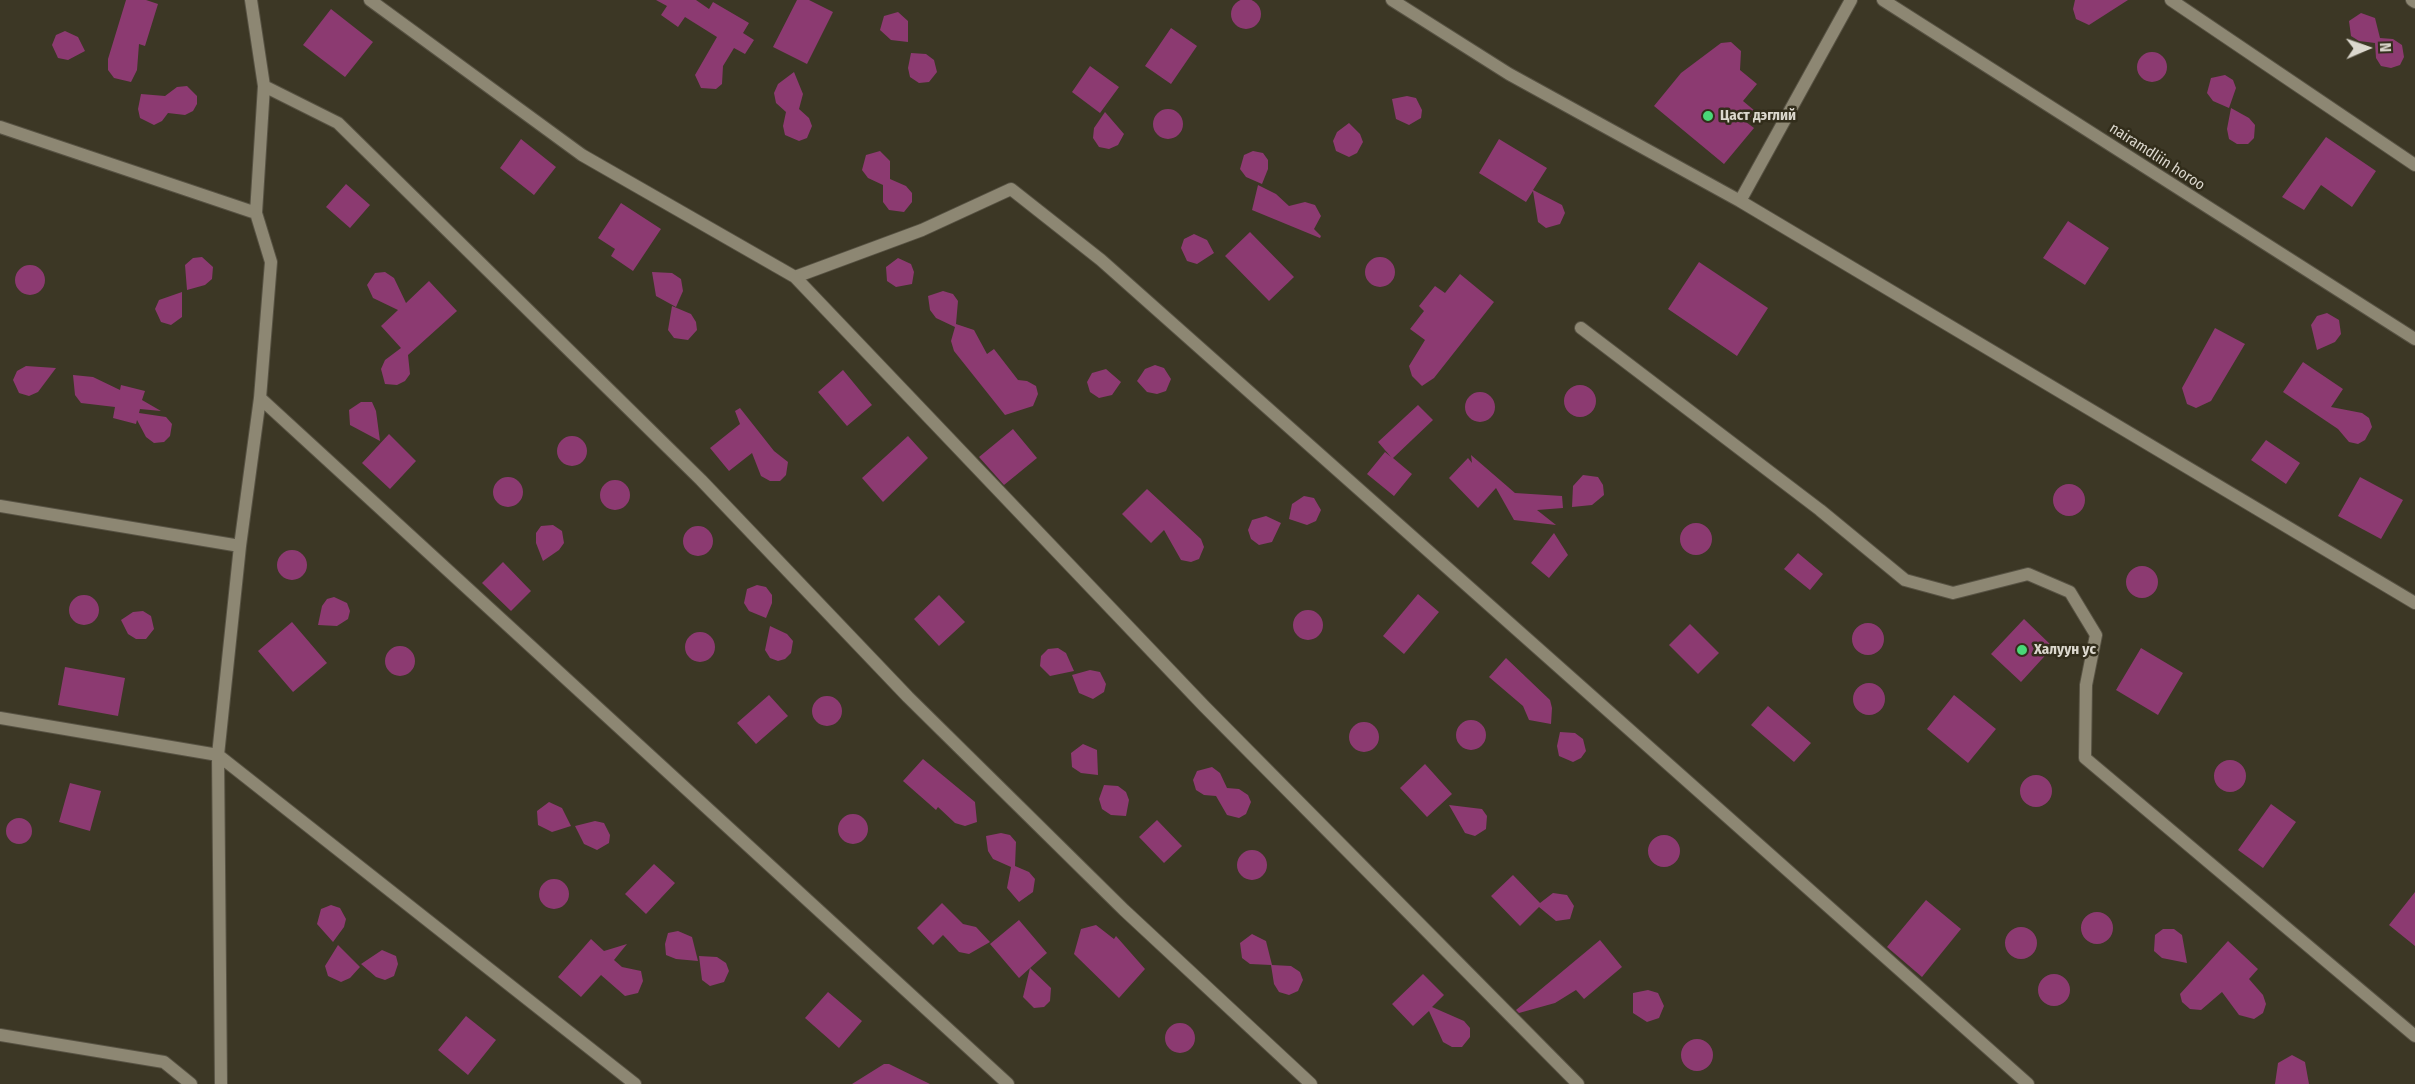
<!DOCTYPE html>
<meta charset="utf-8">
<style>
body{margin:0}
#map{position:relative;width:2415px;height:1084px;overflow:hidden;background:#3c3725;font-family:"Fira Sans Condensed",sans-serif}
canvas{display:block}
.north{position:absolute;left:2337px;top:18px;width:60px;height:60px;-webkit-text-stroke:4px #322d1b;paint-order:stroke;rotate:88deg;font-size:16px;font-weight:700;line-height:24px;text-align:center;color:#dcd8ce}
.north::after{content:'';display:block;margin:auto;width:21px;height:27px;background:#dcd8ce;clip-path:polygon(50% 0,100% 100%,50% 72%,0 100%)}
</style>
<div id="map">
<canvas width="2415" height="1084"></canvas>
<div class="north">N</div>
</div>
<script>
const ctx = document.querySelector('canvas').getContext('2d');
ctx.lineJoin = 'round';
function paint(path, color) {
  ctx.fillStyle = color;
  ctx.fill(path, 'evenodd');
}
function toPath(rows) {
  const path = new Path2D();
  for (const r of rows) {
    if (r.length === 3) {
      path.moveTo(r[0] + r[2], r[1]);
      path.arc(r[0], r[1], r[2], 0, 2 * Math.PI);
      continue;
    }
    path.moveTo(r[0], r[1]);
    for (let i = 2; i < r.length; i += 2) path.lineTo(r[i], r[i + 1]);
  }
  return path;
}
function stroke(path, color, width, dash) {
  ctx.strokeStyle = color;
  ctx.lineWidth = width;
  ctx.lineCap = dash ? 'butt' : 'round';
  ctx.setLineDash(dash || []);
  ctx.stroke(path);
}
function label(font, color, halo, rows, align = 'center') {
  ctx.font = font + ' "Fira Sans Condensed",sans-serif';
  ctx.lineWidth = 5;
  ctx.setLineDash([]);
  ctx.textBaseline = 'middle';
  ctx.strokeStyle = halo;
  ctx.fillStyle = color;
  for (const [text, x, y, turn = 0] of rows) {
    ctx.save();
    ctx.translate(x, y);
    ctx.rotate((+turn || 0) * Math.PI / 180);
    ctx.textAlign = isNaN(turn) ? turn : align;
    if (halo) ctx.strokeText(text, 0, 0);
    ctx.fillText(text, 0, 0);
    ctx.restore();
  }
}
paint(toPath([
 [1246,14,15],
 [126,0,146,0,158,4,145,46,139,44,137,70,131,82,114,78,108,70,108,59],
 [656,0,696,0,709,9,713,2,749,23,743,33,754,40,745,54,734,48,723,66,722,84,716,89,701,88,695,75,717,37,685,17,678,27,661,15,667,6],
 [797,0,809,0,833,12,807,64,773,47],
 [2075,0,2128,0,2089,25,2076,19,2073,9],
 [331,9,373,42,345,77,303,45],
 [898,12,908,21,908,42,891,40,880,30,884,16],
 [2361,13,2375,18,2380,38,2393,39,2402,45,2404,57,2400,65,2391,68,2381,66,2376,58,2375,43,2359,41,2351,36,2349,21],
 [1171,28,1197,46,1171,84,1145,66],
 [65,31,78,37,85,51,68,60,58,58,52,45,56,35],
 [1731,42,1741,51,1740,70,1757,84,1743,101,1755,111,1746,122,1754,128,1724,164,1654,106,1681,73,1721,43],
 [2152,67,15],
 [911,53,926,54,934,60,937,72,929,82,919,83,910,77,908,68],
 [1090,66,1119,87,1100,113,1072,92],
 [794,72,803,94,799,109,809,118,812,126,807,138,799,141,785,135,783,126,786,112,776,103,774,93,778,84],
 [2225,75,2233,80,2236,88,2229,108,2213,101,2207,93,2211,78],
 [187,86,197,96,197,104,193,111,185,115,168,113,162,121,154,125,140,118,138,109,141,94,165,96,177,87],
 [1407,96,1416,98,1422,110,1421,118,1409,125,1396,119,1392,99],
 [2231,108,2249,118,2255,125,2254,138,2248,144,2237,144,2229,139,2227,129],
 [1168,124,15],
 [1105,112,1124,134,1118,145,1109,149,1099,147,1093,138,1094,128],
 [1349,123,1360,134,1363,142,1357,153,1349,157,1336,151,1333,141,1337,132],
 [2326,137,2376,171,2352,207,2321,185,2304,210,2282,197],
 [521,139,556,167,534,195,500,168],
 [1499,139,1547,168,1533,190,1562,205,1565,213,1560,224,1546,228,1538,222,1533,191,1526,202,1479,173],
 [880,151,890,161,890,179,906,186,912,193,912,202,904,212,889,210,883,202,883,185,868,178,862,170,866,155],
 [1253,151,1263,153,1268,160,1268,169,1262,184,1246,177,1240,169,1244,155],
 [346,184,370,205,350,228,326,207],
 [1258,185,1276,194,1289,206,1305,202,1315,205,1321,216,1314,229,1321,236,1320,238,1252,210],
 [621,203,661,229,633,271,611,256,615,249,598,238],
 [2068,221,2109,248,2085,285,2043,258],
 [1250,232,1294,277,1269,301,1225,256],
 [1194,234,1207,240,1214,253,1197,264,1187,261,1181,248,1184,239],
 [202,257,213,267,212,279,205,285,187,290,185,265,193,258],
 [1380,272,15],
 [898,258,911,264,914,272,912,284,896,287,887,281,886,267],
 [1699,262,1768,308,1737,356,1668,309],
 [30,280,15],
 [385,272,394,278,406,303,429,281,457,311,408,355,410,374,405,381,397,385,385,384,381,369,385,360,401,348,381,326,398,310,373,298,367,285,375,273],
 [652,272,672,273,681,279,683,291,676,307,656,296],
 [1460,274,1494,302,1434,378,1422,386,1412,376,1409,366,1425,340,1410,329,1424,311,1419,306,1435,286,1445,293],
 [943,291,953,294,958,301,956,324,974,330,987,354,994,349,1018,380,1027,381,1036,386,1038,394,1033,406,1005,415,954,351,951,341,955,327,936,318,930,310,928,296],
 [182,292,182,317,171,325,161,322,155,309,159,300],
 [672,306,691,314,696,322,697,330,688,340,674,338,668,330],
 [2327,313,2339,320,2341,334,2335,342,2317,350,2311,325,2317,316],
 [2215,328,2245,344,2211,401,2196,408,2187,404,2182,388],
 [2303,362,2343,389,2331,407,2362,413,2369,418,2372,427,2365,440,2358,444,2349,442,2338,429,2283,392],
 [1155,365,1164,368,1171,379,1166,391,1157,394,1147,392,1137,381,1145,369],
 [26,366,56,368,38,392,29,396,19,393,13,380,17,371],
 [1106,369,1121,382,1112,395,1099,398,1090,392,1087,382,1092,373],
 [843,370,872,405,847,426,818,392],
 [73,375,93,377,120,390,121,385,145,391,142,400,161,411,140,409,139,413,166,417,172,424,170,436,164,442,154,443,146,437,137,420,136,424,113,418,115,407,81,403,75,395],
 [1580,401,16],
 [1480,407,15],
 [361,402,372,402,376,411,380,441,350,425,349,410],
 [1418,405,1433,420,1393,458,1412,474,1394,496,1367,474,1385,452,1391,457,1378,442],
 [740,408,774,451,788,462,786,475,780,481,770,481,761,476,752,453,729,471,710,448,740,424,735,411],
 [1013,429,1037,458,1004,485,979,457],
 [389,434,416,461,390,489,362,463],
 [908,436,928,458,883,502,862,478],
 [572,451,15],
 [2266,440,2300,463,2286,484,2251,460],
 [1471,455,1515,493,1562,496,1563,508,1537,510,1556,525,1514,520,1496,488,1478,508,1449,478,1468,458,1472,463],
 [1583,475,1598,477,1603,485,1604,495,1592,505,1572,507,1573,486],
 [2360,477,2403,500,2381,539,2338,516],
 [508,492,15],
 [615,495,15],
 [2069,500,16],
 [1147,489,1201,539,1204,547,1199,559,1191,562,1181,560,1164,530,1151,543,1122,514],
 [1304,496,1314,498,1321,510,1316,521,1307,525,1289,519,1292,504],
 [1266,516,1281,523,1272,542,1259,545,1251,539,1248,530,1252,520],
 [1696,539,16],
 [553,525,562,531,564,543,559,550,543,561,536,543,536,533,541,526],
 [698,541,15],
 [1554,533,1568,555,1549,578,1531,563],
 [292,565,15],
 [1798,553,1823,574,1810,590,1784,569],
 [503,562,531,591,511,611,482,583],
 [2142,582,16],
 [757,585,766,587,772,595,772,603,766,618,749,611,744,603,747,589],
 [1418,594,1439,612,1404,654,1383,636],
 [939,595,965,622,939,646,914,619],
 [84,610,15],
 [334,597,347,603,350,611,348,619,337,626,318,625,322,606,327,599],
 [1308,625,15],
 [143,611,151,616,154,629,146,639,136,639,128,634,121,620,133,612],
 [2024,619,2053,647,2021,682,1991,654],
 [292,622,327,663,293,692,258,651],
 [1868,639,16],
 [1690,624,1719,653,1698,674,1669,645],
 [770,626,787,634,793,641,791,653,785,659,778,661,770,658,765,650],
 [700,647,15],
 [400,661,15],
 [1058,648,1066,653,1074,671,1050,676,1040,666,1041,656,1048,649],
 [2141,648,2183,673,2158,715,2116,690],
 [1506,658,1550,700,1552,708,1551,724,1529,720,1523,706,1489,677],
 [65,667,125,678,118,716,58,705],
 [1090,670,1100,672,1106,684,1104,692,1093,699,1079,693,1072,675],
 [1869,699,16],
 [769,695,788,716,756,744,737,723],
 [1954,695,1996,729,1968,763,1927,729],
 [827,711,15],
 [1768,706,1811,743,1794,762,1751,725],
 [1471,735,15],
 [1364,737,15],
 [1560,732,1575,733,1583,739,1586,751,1581,758,1573,762,1559,756,1557,746],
 [1083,744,1097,750,1098,775,1081,773,1072,767,1071,753],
 [923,759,975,802,977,822,965,826,955,823,938,807,936,810,903,781],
 [2230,776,16],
 [1425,764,1452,794,1427,817,1400,788],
 [1212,767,1220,773,1227,788,1239,789,1248,795,1251,802,1246,814,1239,818,1227,815,1216,796,1204,795,1196,790,1193,780,1197,771],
 [2036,791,16],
 [70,783,101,791,90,831,59,822],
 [1104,785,1118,786,1126,792,1129,800,1126,816,1111,815,1102,809,1099,799],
 [549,802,562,808,571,826,552,832,538,825,537,811],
 [2271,804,2296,822,2263,868,2238,850],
 [1449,805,1482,809,1487,816,1486,829,1475,836,1465,833],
 [853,829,15],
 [19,831,13],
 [1157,820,1182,846,1164,863,1139,837],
 [595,821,604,823,610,835,609,843,597,850,584,844,575,826],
 [1001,833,1010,835,1016,842,1015,866,1029,872,1035,879,1033,892,1019,902,1007,888,1011,867,993,859,988,851,986,836],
 [1664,851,16],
 [1252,865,15],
 [654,864,675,883,646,914,625,894],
 [1513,875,1540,903,1553,893,1567,895,1574,906,1570,919,1556,921,1539,907,1520,926,1491,896],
 [554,894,15],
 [2415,892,2415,946,2389,925],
 [1926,900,1961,929,1922,977,1887,947],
 [942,903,963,924,976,927,990,942,969,954,959,952,943,935,933,945,917,928],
 [331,905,340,908,346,919,344,927,333,942,317,924,321,909],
 [2097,928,16],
 [1019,920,1047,953,1030,968,1051,988,1050,1001,1044,1007,1034,1008,1023,997,1030,968,1019,978,990,944],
 [1096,925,1114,939,1116,936,1145,969,1119,998,1074,954,1081,929],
 [2021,943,16],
 [2163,929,2174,929,2182,935,2187,963,2162,958,2154,951,2155,935],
 [678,931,692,937,698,961,676,959,666,955,665,944,668,933],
 [1252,934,1266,941,1272,965,1291,966,1300,972,1303,980,1298,991,1289,995,1279,992,1274,984,1271,965,1250,964,1242,958,1240,943],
 [591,939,604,951,627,944,614,960,622,967,641,971,643,981,638,993,625,996,601,975,581,997,558,977],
 [1600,940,1622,967,1584,999,1576,990,1555,1003,1519,1013,1516,1010],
 [2228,941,2258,969,2249,979,2263,995,2266,1004,2263,1013,2254,1019,2239,1015,2222,992,2201,1010,2190,1009,2182,1002,2180,994],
 [338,945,360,967,350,978,341,982,328,976,325,966],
 [382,950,396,956,398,964,394,976,385,980,376,977,361,964],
 [699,956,717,957,726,963,729,971,724,982,710,986,702,980],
 [1423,974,1444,995,1432,1007,1464,1021,1470,1028,1470,1037,1462,1047,1452,1047,1443,1042,1429,1011,1413,1026,1392,1004],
 [2054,990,16],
 [1648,990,1658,993,1664,1006,1659,1018,1647,1022,1633,1013,1633,993],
 [828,992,862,1021,839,1048,805,1018],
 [466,1016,496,1040,468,1075,438,1050],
 [1180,1038,15],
 [1697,1055,16],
 [2292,1055,2305,1062,2309,1084,2275,1084,2278,1063],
 [884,1064,889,1064,930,1084,852,1084]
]), '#8c3a71');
const minor = toPath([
 [370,0,582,155,795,277,1204,706,1578,1084],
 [1392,0,1509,74,1740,201,2415,603],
 [1883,0,2415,339],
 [2171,0,2415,165],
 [2412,0,2415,2],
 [264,86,338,123,701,480,908,697,1124,910,1311,1084],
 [0,127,256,213],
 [1740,201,1851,0],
 [795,277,922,230,1011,189,1101,260,2028,1084],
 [1581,328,1820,510,1905,580,1953,593,2028,574,2070,592,2096,635,2086,685,2085,758,2415,1036],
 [260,398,1008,1084],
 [0,506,240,546],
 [0,718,218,755,635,1084],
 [0,1035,164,1062,191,1084],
 [221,1084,218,755,240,546,260,398,271,262,256,213,264,86,251,0]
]);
stroke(minor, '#575243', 14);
stroke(minor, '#8d8773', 12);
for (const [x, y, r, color] of [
 [1708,116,6,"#49d778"],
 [2022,650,6,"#49d778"]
]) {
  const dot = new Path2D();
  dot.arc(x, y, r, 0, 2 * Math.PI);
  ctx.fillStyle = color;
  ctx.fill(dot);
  stroke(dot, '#322d1b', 2);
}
label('bold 15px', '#dcd8ce', '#322d1b', [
 ["Цаст дэглий",1720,116],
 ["Халуун ус",2034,650]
], 'left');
label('15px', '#dcd8ce', '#322d1b', [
 ["nairamdliin horoo",2157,157,33]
]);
</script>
